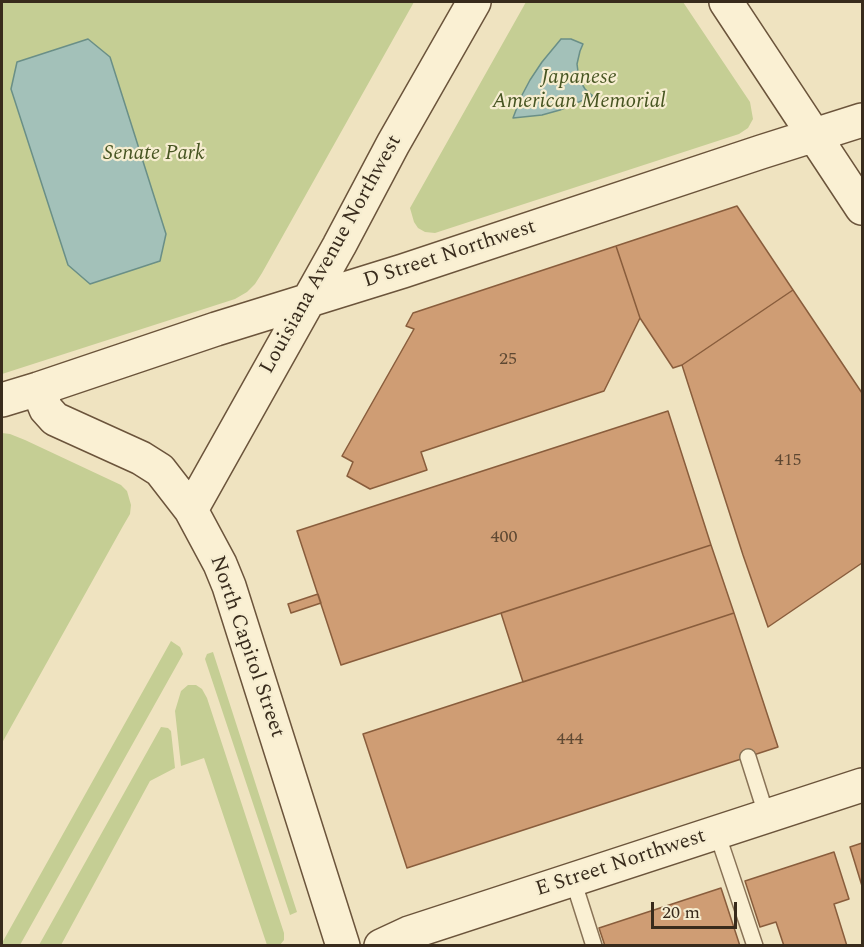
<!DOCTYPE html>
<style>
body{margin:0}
#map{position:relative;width:864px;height:947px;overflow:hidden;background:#efe3c0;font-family:Spectral,serif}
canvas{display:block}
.frame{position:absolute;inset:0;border:3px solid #382b1c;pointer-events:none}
.scale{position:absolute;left:651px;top:902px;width:86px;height:27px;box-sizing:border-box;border:3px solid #382b1c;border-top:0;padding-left:8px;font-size:18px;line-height:21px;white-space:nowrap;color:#382b1c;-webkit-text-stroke:4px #f6edd0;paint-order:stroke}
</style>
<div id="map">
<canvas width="864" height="947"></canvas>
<div class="frame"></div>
<div class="scale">20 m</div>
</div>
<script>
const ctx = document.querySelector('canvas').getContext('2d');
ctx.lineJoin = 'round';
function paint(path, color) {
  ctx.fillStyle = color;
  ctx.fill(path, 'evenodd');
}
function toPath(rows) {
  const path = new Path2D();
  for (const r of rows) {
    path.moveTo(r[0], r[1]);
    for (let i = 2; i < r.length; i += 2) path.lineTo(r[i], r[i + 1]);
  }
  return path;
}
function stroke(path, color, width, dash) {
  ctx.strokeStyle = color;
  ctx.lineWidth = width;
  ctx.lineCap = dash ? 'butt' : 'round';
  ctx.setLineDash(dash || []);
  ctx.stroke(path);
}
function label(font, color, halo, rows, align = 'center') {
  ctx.font = font + ' Spectral,serif';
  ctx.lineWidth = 4.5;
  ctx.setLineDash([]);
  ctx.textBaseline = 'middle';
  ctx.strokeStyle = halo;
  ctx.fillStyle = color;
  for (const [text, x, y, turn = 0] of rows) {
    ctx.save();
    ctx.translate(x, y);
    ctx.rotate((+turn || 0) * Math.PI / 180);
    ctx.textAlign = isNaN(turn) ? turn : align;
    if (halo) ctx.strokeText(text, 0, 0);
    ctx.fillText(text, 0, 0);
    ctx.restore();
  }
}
paint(toPath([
 [2,2,414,2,262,273,255,284,247,292,235,299,2,374],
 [526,2,683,2,750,102,753,119,748,128,739,134,435,233,425,232,418,228,414,222,410,208],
 [2,433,10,434,25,440,121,485,127,491,131,505,130,514,123,526,2,743],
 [171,641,180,647,183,654,20,945,2,945,2,943],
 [213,652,297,912,290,915,205,659,207,654],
 [188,685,196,685,202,689,207,698,284,933,284,940,280,945,267,945,204,758,181,766,175,711,181,691],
 [161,727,168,728,171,731,175,768,150,781,61,945,39,945]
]), '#c5ce94');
const water = toPath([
 [88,39,110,57,166,234,160,261,90,284,68,265,11,89,17,62,88,39],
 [561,39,571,39,583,44,580,51,577,64,579,79,585,89,593,96,560,110,542,115,513,118,521,97,530,80,542,62,561,39]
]);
paint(water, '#a3c1b9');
stroke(water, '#6a8f87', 1.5);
const building = toPath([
 [737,206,793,290,682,365,673,368,640,318,616,246,737,206],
 [616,246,640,318,604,391,421,452,427,470,370,489,347,476,353,462,342,456,414,329,406,326,413,313,616,246],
 [793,290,862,393,862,563,768,627,743,555,682,365,793,290],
 [668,411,711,545,341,665,297,531,668,411],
 [711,545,734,613,523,682,501,613,711,545],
 [318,594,321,603,291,613,288,604,318,594],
 [734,613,778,747,407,868,363,734,734,613],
 [862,843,862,886,850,847,862,843],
 [834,852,849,899,834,904,847,946,784,946,776,922,760,927,745,881,834,852],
 [721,888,740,946,605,946,599,928,721,888]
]);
paint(building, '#cf9d74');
stroke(building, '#895d3c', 1.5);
const lane = toPath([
 [748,757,767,817],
 [717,833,755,946],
 [573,880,594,946]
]);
const secondary = toPath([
 [726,2,862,208],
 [38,389,46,409,55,419,141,458,160,470,191,510,220,564,229,586,343,946],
 [2,400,38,389,216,329,403,271,761,152,862,120],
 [191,510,339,246,393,144,474,2],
 [381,946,409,933,862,785]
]);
stroke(lane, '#897357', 18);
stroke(secondary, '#6b543b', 36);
stroke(lane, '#faf0d3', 15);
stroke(secondary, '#faf0d3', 33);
label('18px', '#5e4832', null, [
 ["25",508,360],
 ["415",788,461],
 ["400",504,538],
 ["444",570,740]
]);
label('italic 21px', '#475522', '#f6edd0', [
 ["Japanese",579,79],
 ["American Memorial",579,103],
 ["Senate Park",154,155]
]);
label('21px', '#382b1c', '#f6edd0', [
 ["Louisiana Avenue Northwest",332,255,-61],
 ["D Street Northwest",450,255,-18],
 ["North Capitol Street",246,647,71],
 ["E Street Northwest",621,864,-18]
]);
</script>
